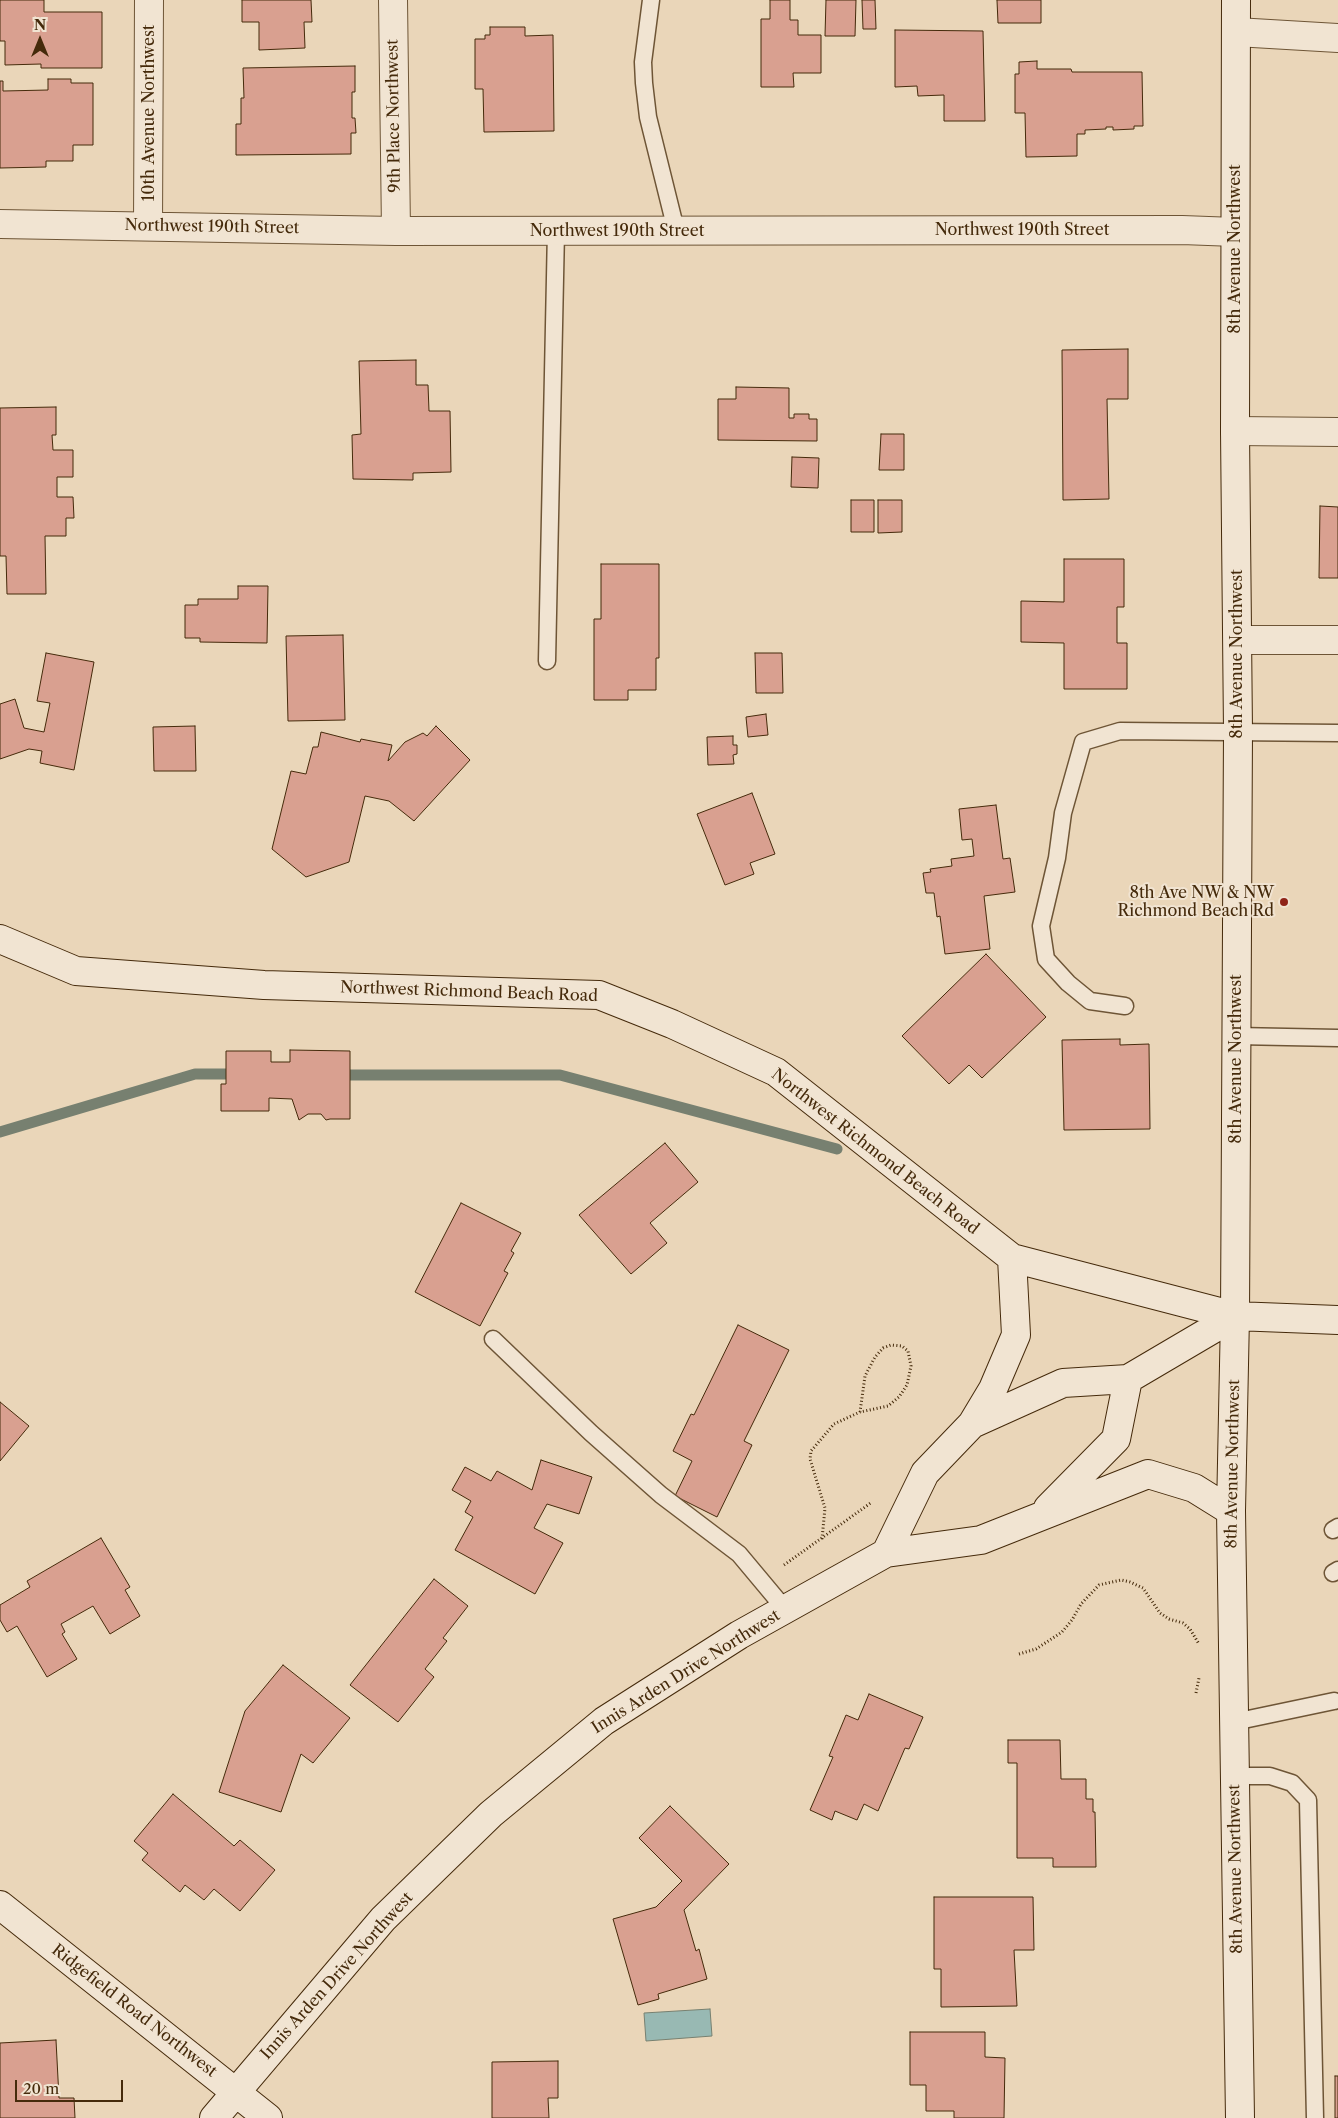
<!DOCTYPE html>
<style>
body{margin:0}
#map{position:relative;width:1338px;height:2118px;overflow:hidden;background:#ead6b9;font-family:"Libre Caslon Text",serif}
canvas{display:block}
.north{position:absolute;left:15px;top:15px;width:50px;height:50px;-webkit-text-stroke:4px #f1e4d2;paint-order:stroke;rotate:0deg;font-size:14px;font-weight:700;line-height:20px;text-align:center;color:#452a0b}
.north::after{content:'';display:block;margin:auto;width:18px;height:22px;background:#452a0b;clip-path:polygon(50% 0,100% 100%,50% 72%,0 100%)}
.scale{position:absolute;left:15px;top:2080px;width:108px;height:22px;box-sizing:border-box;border:2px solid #452a0b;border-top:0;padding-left:6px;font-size:15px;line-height:18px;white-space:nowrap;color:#452a0b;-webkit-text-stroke:4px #f1e4d2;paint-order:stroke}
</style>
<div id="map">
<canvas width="1338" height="2118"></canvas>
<div class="north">N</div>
<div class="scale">20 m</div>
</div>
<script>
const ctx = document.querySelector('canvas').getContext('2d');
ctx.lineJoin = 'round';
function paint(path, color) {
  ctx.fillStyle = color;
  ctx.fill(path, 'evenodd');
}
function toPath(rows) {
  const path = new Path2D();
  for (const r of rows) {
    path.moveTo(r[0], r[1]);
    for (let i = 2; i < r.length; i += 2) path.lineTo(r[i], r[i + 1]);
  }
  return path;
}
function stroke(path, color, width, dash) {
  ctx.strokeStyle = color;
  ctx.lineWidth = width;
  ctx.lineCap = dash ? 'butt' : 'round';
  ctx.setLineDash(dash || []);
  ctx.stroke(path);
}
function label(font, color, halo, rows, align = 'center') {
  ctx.font = font + ' "Libre Caslon Text",serif';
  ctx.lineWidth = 4;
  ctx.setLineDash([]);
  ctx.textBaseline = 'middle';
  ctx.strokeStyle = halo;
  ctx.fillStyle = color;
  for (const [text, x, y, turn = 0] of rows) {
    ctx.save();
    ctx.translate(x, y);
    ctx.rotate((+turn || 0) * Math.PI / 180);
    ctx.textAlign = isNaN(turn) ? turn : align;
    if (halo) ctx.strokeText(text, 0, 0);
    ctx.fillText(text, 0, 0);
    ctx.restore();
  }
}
const water = toPath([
 [710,2009,712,2036,646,2041,644,2013,710,2009]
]);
paint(water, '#98b9b3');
stroke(water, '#778070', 1);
stroke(toPath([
 [336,1075,560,1075,837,1149],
 [0,1132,195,1074,240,1074]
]), '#778070', 11);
const building = toPath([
 [0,0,44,0,44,12,102,12,102,68,41,68,41,64,5,65,5,41,0,41,0,0],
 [242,0,311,0,312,22,304,22,305,48,259,50,259,22,242,22,242,0],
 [770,0,790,0,790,20,798,20,798,35,821,35,821,73,793,73,794,87,761,87,761,19,770,19,770,0],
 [826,0,856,0,855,36,825,36,826,0],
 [862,0,875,0,876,29,863,29,862,0],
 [997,0,1041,0,1041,23,998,23,997,0],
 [490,27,525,27,525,36,553,35,554,131,484,132,483,89,475,89,475,39,485,39,485,35,490,35,490,27],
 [895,30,983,31,985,121,944,121,944,95,918,96,917,86,895,87,895,30],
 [1037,61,1037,69,1071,69,1072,72,1142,72,1143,126,1134,126,1134,129,1113,130,1113,127,1106,127,1106,129,1085,130,1085,134,1077,134,1077,156,1026,157,1025,113,1015,113,1015,74,1019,74,1019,62,1037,61],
 [355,66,355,92,352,92,352,118,355,118,356,133,351,133,351,154,236,155,236,124,241,124,241,98,244,98,243,68,355,66],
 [48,79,71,79,71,83,93,83,93,145,73,145,73,161,46,161,46,167,0,168,0,81,3,81,3,91,48,90,48,79],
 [1128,349,1128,399,1107,399,1109,499,1063,500,1062,350,1128,349],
 [416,360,416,385,428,385,429,411,450,411,451,472,413,473,413,480,353,479,352,435,361,434,359,361,416,360],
 [736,387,789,388,789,418,794,418,794,414,809,414,809,419,817,419,817,441,718,440,718,399,736,399,736,387],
 [56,407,56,435,52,435,53,450,73,450,73,477,57,477,57,497,73,497,74,518,66,518,66,536,45,536,46,594,7,594,6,556,0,556,0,408,56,407],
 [881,434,904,434,904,470,879,470,881,434],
 [792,457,819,458,818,488,791,487,792,457],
 [851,500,874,500,874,532,851,532,851,500],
 [878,500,902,500,902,532,878,533,878,500],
 [1320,506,1338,507,1338,578,1319,578,1320,506],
 [1064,559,1124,559,1124,607,1117,607,1117,643,1127,643,1127,689,1064,689,1064,643,1021,642,1021,601,1064,602,1064,559],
 [601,564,659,564,659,658,656,658,656,690,628,690,628,700,594,700,594,619,601,619,601,564],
 [238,586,268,586,267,643,200,642,200,638,185,638,185,605,198,605,198,599,238,599,238,586],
 [343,635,345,720,288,721,286,636,343,635],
 [46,653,94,662,74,770,40,763,42,751,29,749,0,759,0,704,15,699,24,728,44,732,50,703,37,701,46,653],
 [755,653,782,653,783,693,756,693,755,653],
 [766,714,768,735,748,737,746,717,766,714],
 [195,726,196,771,154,771,153,727,195,726],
 [436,726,470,760,414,821,389,801,365,796,349,862,306,877,272,849,291,771,306,774,313,747,318,747,321,732,360,742,361,739,392,745,388,761,405,742,423,733,427,736,436,726],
 [733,736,733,745,737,745,737,754,733,755,734,764,708,765,707,737,733,736],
 [752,793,775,854,750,863,754,874,725,885,697,814,752,793],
 [996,805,1003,859,1010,858,1015,892,984,896,990,949,945,954,940,916,937,917,934,893,926,893,923,873,931,872,930,869,952,866,951,859,974,856,972,839,962,840,959,809,996,805],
 [986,954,1046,1017,982,1078,969,1065,949,1084,902,1036,986,954],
 [1120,1039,1120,1045,1149,1044,1150,1129,1064,1130,1062,1040,1120,1039],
 [290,1050,350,1051,350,1119,330,1119,326,1120,321,1114,308,1114,299,1120,292,1099,269,1098,269,1111,221,1111,221,1084,226,1084,226,1051,271,1051,271,1062,290,1062,290,1050],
 [665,1143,698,1182,650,1223,667,1243,631,1274,579,1215,665,1143],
 [461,1203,521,1233,511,1251,514,1253,504,1271,508,1273,480,1326,415,1292,461,1203],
 [738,1325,789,1350,744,1441,752,1445,717,1517,675,1496,692,1461,673,1451,691,1414,694,1415,738,1325],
 [0,1402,29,1426,0,1461,0,1402],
 [541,1460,592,1477,579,1514,547,1504,534,1528,563,1543,535,1594,455,1550,473,1517,465,1512,471,1501,452,1490,465,1467,491,1481,497,1471,532,1490,541,1460],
 [101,1538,130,1587,125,1590,140,1616,110,1634,93,1606,61,1624,65,1632,62,1634,77,1659,47,1677,17,1626,7,1632,0,1620,0,1605,30,1587,27,1581,101,1538],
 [434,1579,468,1606,443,1638,447,1641,425,1669,434,1677,398,1722,350,1685,434,1579],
 [283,1665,350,1718,313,1763,301,1754,281,1812,219,1792,245,1711,283,1665],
 [869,1694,923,1717,909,1749,905,1748,878,1811,864,1804,857,1820,835,1811,832,1820,810,1810,833,1757,829,1756,846,1715,858,1720,869,1694],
 [1008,1740,1060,1740,1061,1779,1086,1779,1086,1799,1093,1799,1093,1812,1095,1812,1096,1867,1053,1867,1053,1858,1017,1858,1017,1763,1008,1763,1008,1740],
 [173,1794,234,1846,240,1840,275,1870,240,1911,214,1889,204,1900,185,1885,180,1892,142,1860,148,1853,134,1841,173,1794],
 [670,1806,729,1864,684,1910,696,1951,699,1949,707,1979,658,1994,659,1999,638,2005,613,1919,656,1907,682,1881,639,1838,670,1806],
 [934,1897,1033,1897,1034,1950,1014,1950,1017,2006,941,2007,941,1969,934,1969,934,1897],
 [910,2032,985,2032,985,2057,1005,2058,1004,2118,954,2118,954,2111,926,2111,926,2085,910,2085,910,2032],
 [56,2040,59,2098,74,2098,75,2118,0,2118,0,2043,56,2040],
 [558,2061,558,2098,548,2098,549,2118,492,2118,492,2062,558,2061],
 [1335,2076,1338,2076,1338,2118,1335,2118,1335,2076]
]);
paint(building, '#d9a090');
stroke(building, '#452a0b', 1);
const lane = toPath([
 [651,0,643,62,644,83,648,117,676,230],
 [547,661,556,230],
 [1125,1006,1090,1001,1068,983,1046,959,1041,926,1057,858,1063,813,1083,742,1120,731,1338,733],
 [1236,1036,1338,1038],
 [493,1339,591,1433,661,1495,739,1554,785,1609],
 [1333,1530,1338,1527],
 [1333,1573,1338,1570],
 [1234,1722,1334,1701],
 [1235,1776,1270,1776,1292,1783,1308,1800,1315,2118]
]);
const street = toPath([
 [393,0,396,231],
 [1236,32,1338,38],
 [0,224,396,231,1182,230,1235,232],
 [148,226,149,0],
 [1235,431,1338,432],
 [1238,640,1338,640]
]);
const secondary = toPath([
 [1236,0,1235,431,1238,731,1235,1316,1231,1511,1240,2118],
 [0,939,76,971,264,985,599,995,672,1024,776,1072,1012,1258,1235,1316,1338,1320],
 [972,1424,993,1389,1016,1335,1012,1258],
 [1048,1508,1116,1439,1128,1379],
 [886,1553,925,1473,972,1424,1063,1383,1128,1379,1235,1316],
 [0,1905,268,2118],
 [214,2118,383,1919,491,1814,604,1721,739,1635,886,1553,981,1540,1148,1474,1194,1488,1231,1511]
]);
stroke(lane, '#6e5536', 19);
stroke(street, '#6e5536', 30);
stroke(secondary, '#452a0b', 30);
stroke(toPath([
 [822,1539,825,1508,810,1459,811,1451,834,1424,860,1412,888,1406,899,1397,907,1385,911,1366,908,1351,902,1346,891,1345,883,1348,875,1357,865,1376,860,1412],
 [784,1565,872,1502],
 [1019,1654,1036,1649,1062,1632,1072,1620,1081,1604,1099,1585,1121,1580,1130,1582,1143,1588,1160,1613,1169,1619,1183,1623,1190,1629,1199,1644],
 [1196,1693,1199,1678]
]), '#452a0b', 3, [1, 2.5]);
stroke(lane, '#f1e4d2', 16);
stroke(street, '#f1e4d2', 28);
stroke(secondary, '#f1e4d2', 28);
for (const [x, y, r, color] of [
 [1284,902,5,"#8f2418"]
]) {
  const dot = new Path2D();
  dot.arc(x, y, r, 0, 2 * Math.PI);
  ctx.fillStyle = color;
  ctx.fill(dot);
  stroke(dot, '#f1e4d2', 2);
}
label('16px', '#452a0b', '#f1e4d2', [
 ["10th Avenue Northwest",149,113,-90],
 ["9th Place Northwest",394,116,-91],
 ["Northwest 190th Street",212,227,1],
 ["Northwest 190th Street",1022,230],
 ["Northwest 190th Street",617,231],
 ["8th Avenue Northwest",1235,249,-90],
 ["8th Avenue Northwest",1237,654,-90],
 ["Northwest Richmond Beach Road",469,992,2],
 ["8th Avenue Northwest",1236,1059,-90],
 ["Northwest Richmond Beach Road",875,1152,38],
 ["8th Avenue Northwest",1233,1464,-89],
 ["Innis Arden Drive Northwest",686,1672,-32],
 ["8th Avenue Northwest",1236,1869,-91],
 ["Innis Arden Drive Northwest",337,1976,-48],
 ["Ridgefield Road Northwest",134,2011,38]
]);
label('16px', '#452a0b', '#f1e4d2', [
 ["8th Ave NW & NW",1274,893],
 ["Richmond Beach Rd",1274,911]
], 'right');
</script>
